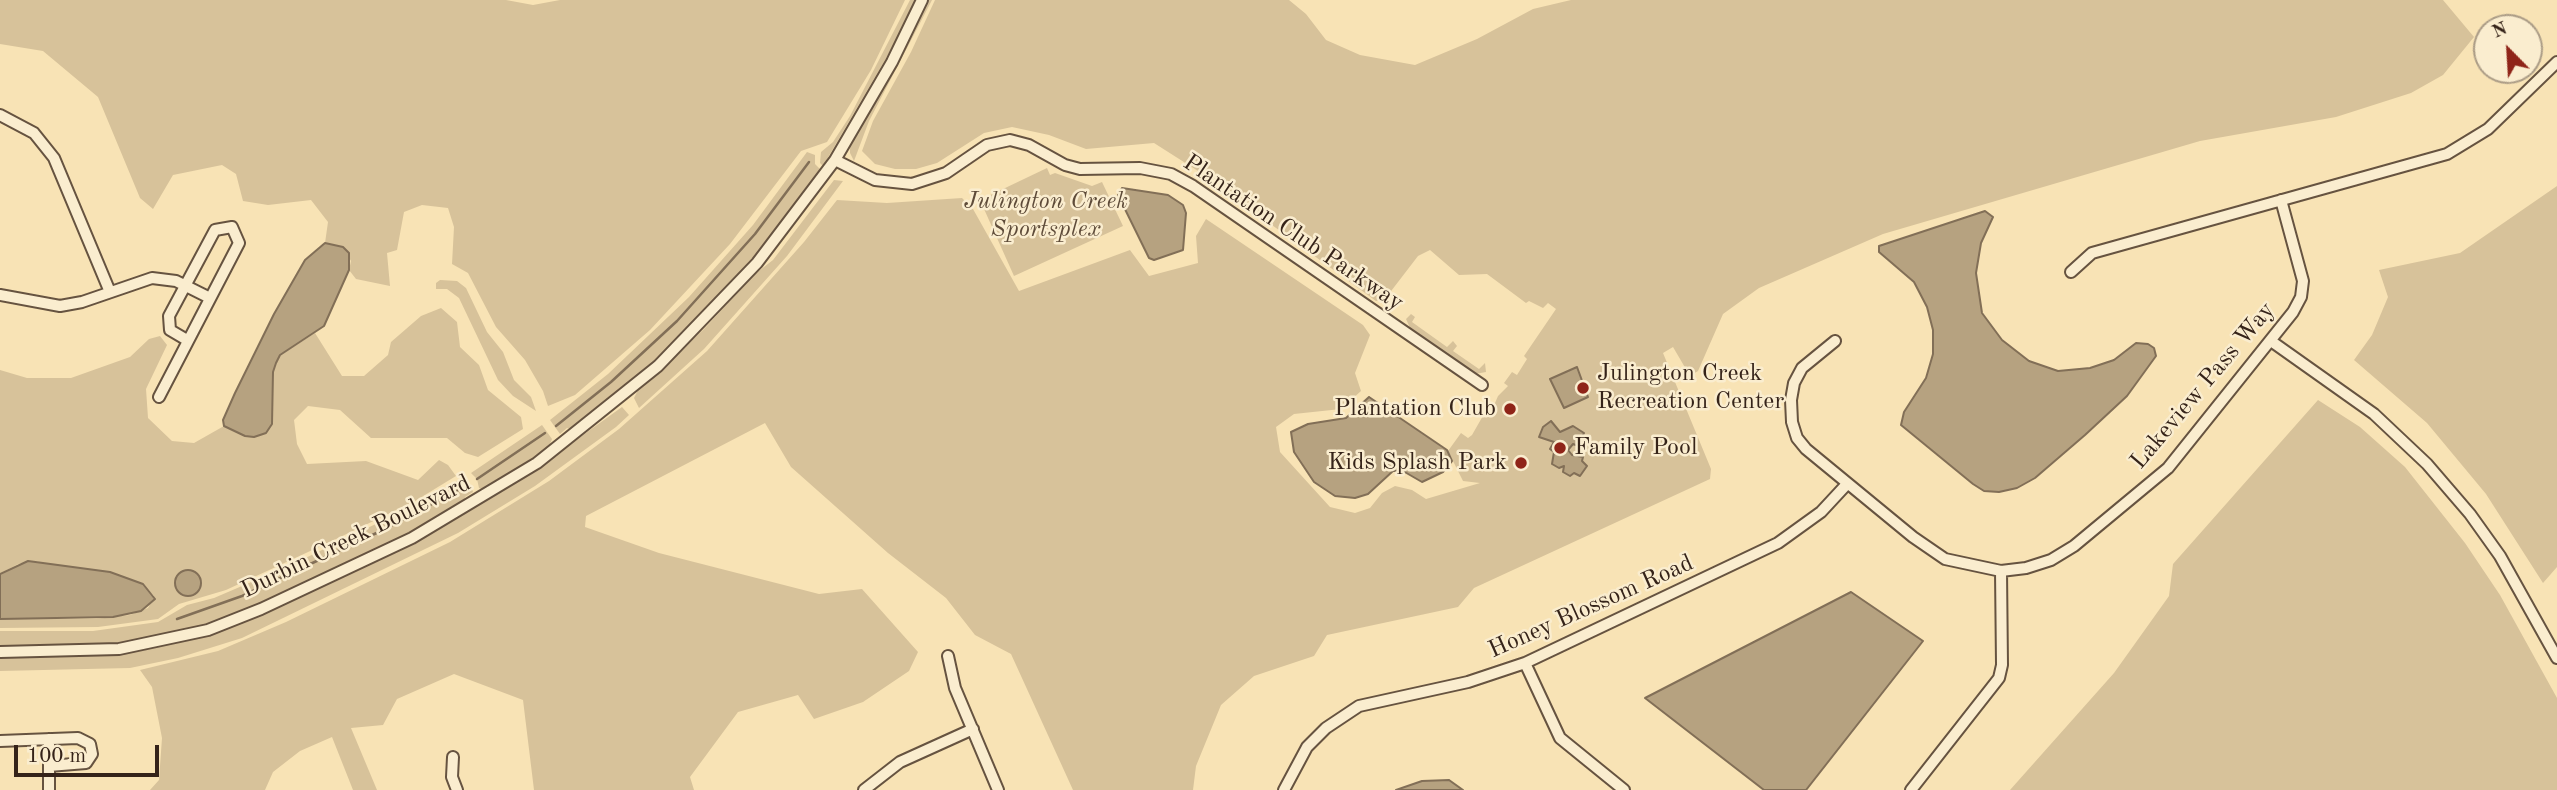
<!DOCTYPE html>
<style>
body{margin:0}
#map{position:relative;width:2557px;height:790px;overflow:hidden;background:#f8e3b5;font-family:"Old Standard TT",serif}
canvas{display:block}
.north{position:absolute;left:2473px;top:14px;width:70px;height:70px;box-sizing:border-box;background:#faedcf;border:2px solid #ab9c86;border-radius:50%;rotate:336deg;font-size:19px;font-weight:700;line-height:28px;text-align:center;color:#352319}
.north::after{content:'';display:block;margin:auto;width:24px;height:32px;background:#8f2418;clip-path:polygon(50% 0,100% 100%,50% 72%,0 100%)}
.scale{position:absolute;left:14px;top:745px;width:145px;height:32px;box-sizing:border-box;border:4px solid #352319;border-top:0;padding-left:9px;font-size:21px;line-height:24px;white-space:nowrap;color:#352319;-webkit-text-stroke:5px #faedcf;paint-order:stroke}
</style>
<div id="map">
<canvas width="2557" height="790"></canvas>
<div class="north">N</div>
<div class="scale">100 m</div>
</div>
<script>
const ctx = document.querySelector('canvas').getContext('2d');
ctx.lineJoin = 'round';
function paint(path, color) {
  ctx.fillStyle = color;
  ctx.fill(path, 'evenodd');
}
function toPath(rows) {
  const path = new Path2D();
  for (const r of rows) {
    if (r.length === 3) {
      path.moveTo(r[0] + r[2], r[1]);
      path.arc(r[0], r[1], r[2], 0, 2 * Math.PI);
      continue;
    }
    path.moveTo(r[0], r[1]);
    for (let i = 2; i < r.length; i += 2) path.lineTo(r[i], r[i + 1]);
  }
  return path;
}
function stroke(path, color, width, dash) {
  ctx.strokeStyle = color;
  ctx.lineWidth = width;
  ctx.lineCap = dash ? 'butt' : 'round';
  ctx.setLineDash(dash || []);
  ctx.stroke(path);
}
function label(font, color, halo, rows, align = 'center') {
  ctx.font = font + ' "Old Standard TT",serif';
  ctx.lineWidth = 5;
  ctx.setLineDash([]);
  ctx.textBaseline = 'middle';
  ctx.strokeStyle = halo;
  ctx.fillStyle = color;
  for (const [text, x, y, turn = 0] of rows) {
    ctx.save();
    ctx.translate(x, y);
    ctx.rotate((+turn || 0) * Math.PI / 180);
    ctx.textAlign = isNaN(turn) ? turn : align;
    if (halo) ctx.strokeText(text, 0, 0);
    ctx.fillText(text, 0, 0);
    ctx.restore();
  }
}
paint(toPath([
 [0,0,506,0,533,5,560,0,905,0,871,70,827,142,801,151,730,244,650,330,575,395,548,406,543,391,525,360,496,327,468,273,452,264,454,227,448,208,422,205,404,212,397,250,387,253,390,286,356,279,349,270,351,261,343,247,325,243,328,222,311,200,268,205,243,201,236,174,222,165,173,175,153,209,140,198,98,97,43,51,0,44],
 [910,0,915,0,899,36,823,166,820,163,821,152,833,142,850,116],
 [927,0,932,0,869,121,854,161,850,153,850,144,894,69],
 [935,0,1289,0,1306,14,1326,40,1360,55,1415,65,1477,39,1533,9,1571,0,2443,0,2474,37,2443,75,2411,93,2336,117,2200,141,1883,234,1759,288,1723,314,1698,371,1690,376,1673,347,1663,353,1711,469,1710,479,1474,588,1458,607,1327,635,1314,656,1254,676,1221,705,1196,766,1193,790,1073,790,1011,654,975,635,946,598,888,553,791,467,765,423,586,516,585,527,659,553,819,594,862,589,918,652,909,671,863,702,814,719,798,695,738,712,690,777,694,790,534,790,523,700,454,674,397,699,383,725,351,728,377,790,353,790,332,737,300,751,273,772,265,790,150,790,159,780,162,738,152,687,140,670,218,651,286,622,450,542,549,481,619,429,707,351,804,242,837,200,887,203,962,198,973,209,1019,291,1130,250,1149,276,1198,263,1196,236,1206,219,1363,325,1370,335,1355,373,1361,391,1341,409,1294,414,1276,427,1280,452,1330,507,1355,513,1370,508,1382,493,1395,486,1412,490,1426,499,1480,483,1463,481,1448,451,1461,433,1468,438,1472,435,1488,407,1492,410,1498,396,1508,386,1504,383,1512,372,1517,375,1527,359,1524,356,1556,309,1548,303,1543,308,1529,301,1526,303,1487,274,1459,275,1430,250,1418,256,1385,299,1376,301,1198,171,1154,143,1086,149,1049,135,1012,127,984,133,937,163,916,169,895,169,875,164,862,151,873,121,911,52],
 [807,152,815,155,815,164,821,170,749,264,673,344,634,380,572,430,567,428,560,434,550,420,608,374,689,297,753,225],
 [1047,168,1050,175,1055,173,1092,186,1102,182,1123,226,1014,276,980,200],
 [834,180,843,181,787,256,704,349,639,408,634,398,638,390,704,329,755,274,773,260],
 [2557,186,2557,567,2543,583,2486,494,2427,423,2354,360,2372,335,2388,297,2379,270,2460,253],
 [440,280,457,281,466,288,487,332,503,352,514,380,531,397,536,411,513,396,498,380,459,298,447,289,436,289,436,283],
 [441,308,457,322,460,347,479,365,488,390,521,417,523,429,478,457,465,453,447,438,371,438,340,410,308,406,294,420,297,444,307,464,366,461,418,480,439,460,448,465,456,476,415,501,334,540,226,590,179,604,158,619,98,627,0,628,0,619,96,619,130,615,148,608,154,596,147,589,35,561,18,564,0,574,0,370,27,378,71,378,130,357,149,339,160,336,167,345,146,389,148,418,172,441,194,443,224,426,245,436,273,414,273,372,280,355,315,333,342,376,364,376,388,355,391,342,421,316],
 [1411,314,1415,317,1412,322,1447,347,1453,341,1457,346,1453,351,1479,369,1485,363,1486,372,1475,374,1411,330,1406,319],
 [2318,400,2360,427,2405,467,2465,543,2500,595,2557,698,2557,790,2010,790,2114,673,2169,596,2173,564],
 [622,407,629,415,616,427,535,486,458,533,242,638,178,658,130,668,0,671,0,658,141,651,216,633,453,521,530,473],
 [542,425,552,439,549,447,484,490,479,488,477,479,471,473],
 [464,477,467,486,471,486,473,492,465,497,463,503,402,536,250,608,202,626,117,644,0,646,0,631,93,631,158,622,187,605,214,598,291,565,417,504]
]), '#d7c29a');
const water = toPath([
 [1122,188,1168,195,1183,205,1186,213,1183,250,1154,260,1149,258,1118,195,1122,188],
 [1985,211,1993,217,1981,243,1976,273,1982,313,2002,340,2029,361,2058,371,2090,368,2114,360,2136,343,2148,344,2154,348,2156,356,2127,396,2085,435,2035,478,2017,488,1999,492,1984,491,1973,484,1901,425,1904,412,1926,378,1933,354,1933,330,1927,307,1914,282,1879,252,1879,246,1985,211],
 [325,243,343,247,349,253,349,270,324,326,280,355,276,363,273,372,272,424,266,433,254,437,245,436,224,426,223,420,235,393,274,314,305,260,325,243],
 [1577,367,1588,397,1564,408,1550,379,1577,367],
 [1369,397,1447,450,1452,461,1443,472,1422,482,1403,471,1393,471,1368,494,1355,498,1335,496,1314,482,1294,452,1291,432,1308,424,1346,418,1369,397],
 [1551,421,1560,432,1573,426,1584,433,1582,437,1586,440,1581,447,1573,444,1568,450,1572,455,1583,457,1582,461,1587,466,1580,476,1574,473,1570,476,1563,472,1564,466,1559,468,1552,464,1554,452,1550,449,1554,442,1539,437,1543,427,1551,421],
 [28,561,110,572,143,584,155,599,141,611,113,617,0,619,0,574,28,561],
 [188,583,13],
 [1851,592,1923,641,1806,790,1764,790,1645,698,1851,592],
 [1449,780,1463,790,1396,790,1422,781,1449,780]
]);
paint(water, '#b6a280');
stroke(water, '#826f57', 2);
stroke(toPath([
 [556,426,611,382,677,321,755,234,809,162],
 [477,479,545,433],
 [177,619,242,596,385,529,466,486]
]), '#826f57', 2.5);
const minor = toPath([
 [0,115,34,133,54,158,110,292],
 [835,160,875,180,912,184,946,173,987,145,1010,140,1029,145,1065,165,1080,169,1140,168,1171,174,1193,186,1482,385],
 [2071,272,2092,253,2447,154,2488,129,2557,62],
 [0,295,60,306,82,302,152,278,176,281,210,298],
 [1835,341,1802,368,1794,383,1791,400,1792,422,1797,438,1806,449,1913,537,1945,559,2001,571,2026,568,2051,560,2074,546,2168,468,2293,312,2301,297,2303,281,2281,200],
 [2271,341,2374,414,2427,464,2470,514,2500,556,2557,658],
 [159,397,239,243,232,227,215,230,169,316,170,330,187,340],
 [0,652,119,649,208,630,261,609,412,538,537,463,658,366,757,263,835,160,892,62,922,0],
 [948,656,955,688,998,790],
 [1525,663,1560,738,1624,790],
 [49,739,49,790],
 [0,741,78,738,90,744,92,754,86,763,49,766],
 [453,757,452,777,457,790],
 [864,790,900,762,973,729],
 [1284,790,1307,747,1326,728,1359,706,1468,682,1525,663,1778,543,1821,512,1847,484],
 [1911,790,1999,678,2002,665,2001,571]
]);
stroke(minor, '#665340', 14);
stroke(minor, '#faedcf', 10);
for (const [x, y, r, color] of [
 [1583,388,7,"#8f2418"],
 [1510,409,7,"#8f2418"],
 [1560,448,7,"#8f2418"],
 [1521,463,7,"#8f2418"]
]) {
  const dot = new Path2D();
  dot.arc(x, y, r, 0, 2 * Math.PI);
  ctx.fillStyle = color;
  ctx.fill(dot);
  stroke(dot, '#faedcf', 2.5);
}
label('italic 24px', '#5e4b39', '#faedcf', [
 ["Julington Creek",1046,202],
 ["Sportsplex",1046,230]
]);
label('24px', '#352319', '#faedcf', [
 ["Plantation Club Parkway",1293,233,34],
 ["Lakeview Pass Way",2203,386,-50],
 ["Durbin Creek Boulevard",356,537,-26],
 ["Honey Blossom Road",1591,607,-24]
]);
label('24px', '#352319', '#faedcf', [
 ["Julington Creek",1597,374],
 ["Recreation Center",1597,402],
 ["Plantation Club",1496,409,"right"],
 ["Family Pool",1574,448],
 ["Kids Splash Park",1507,463,"right"]
], 'left');
</script>
